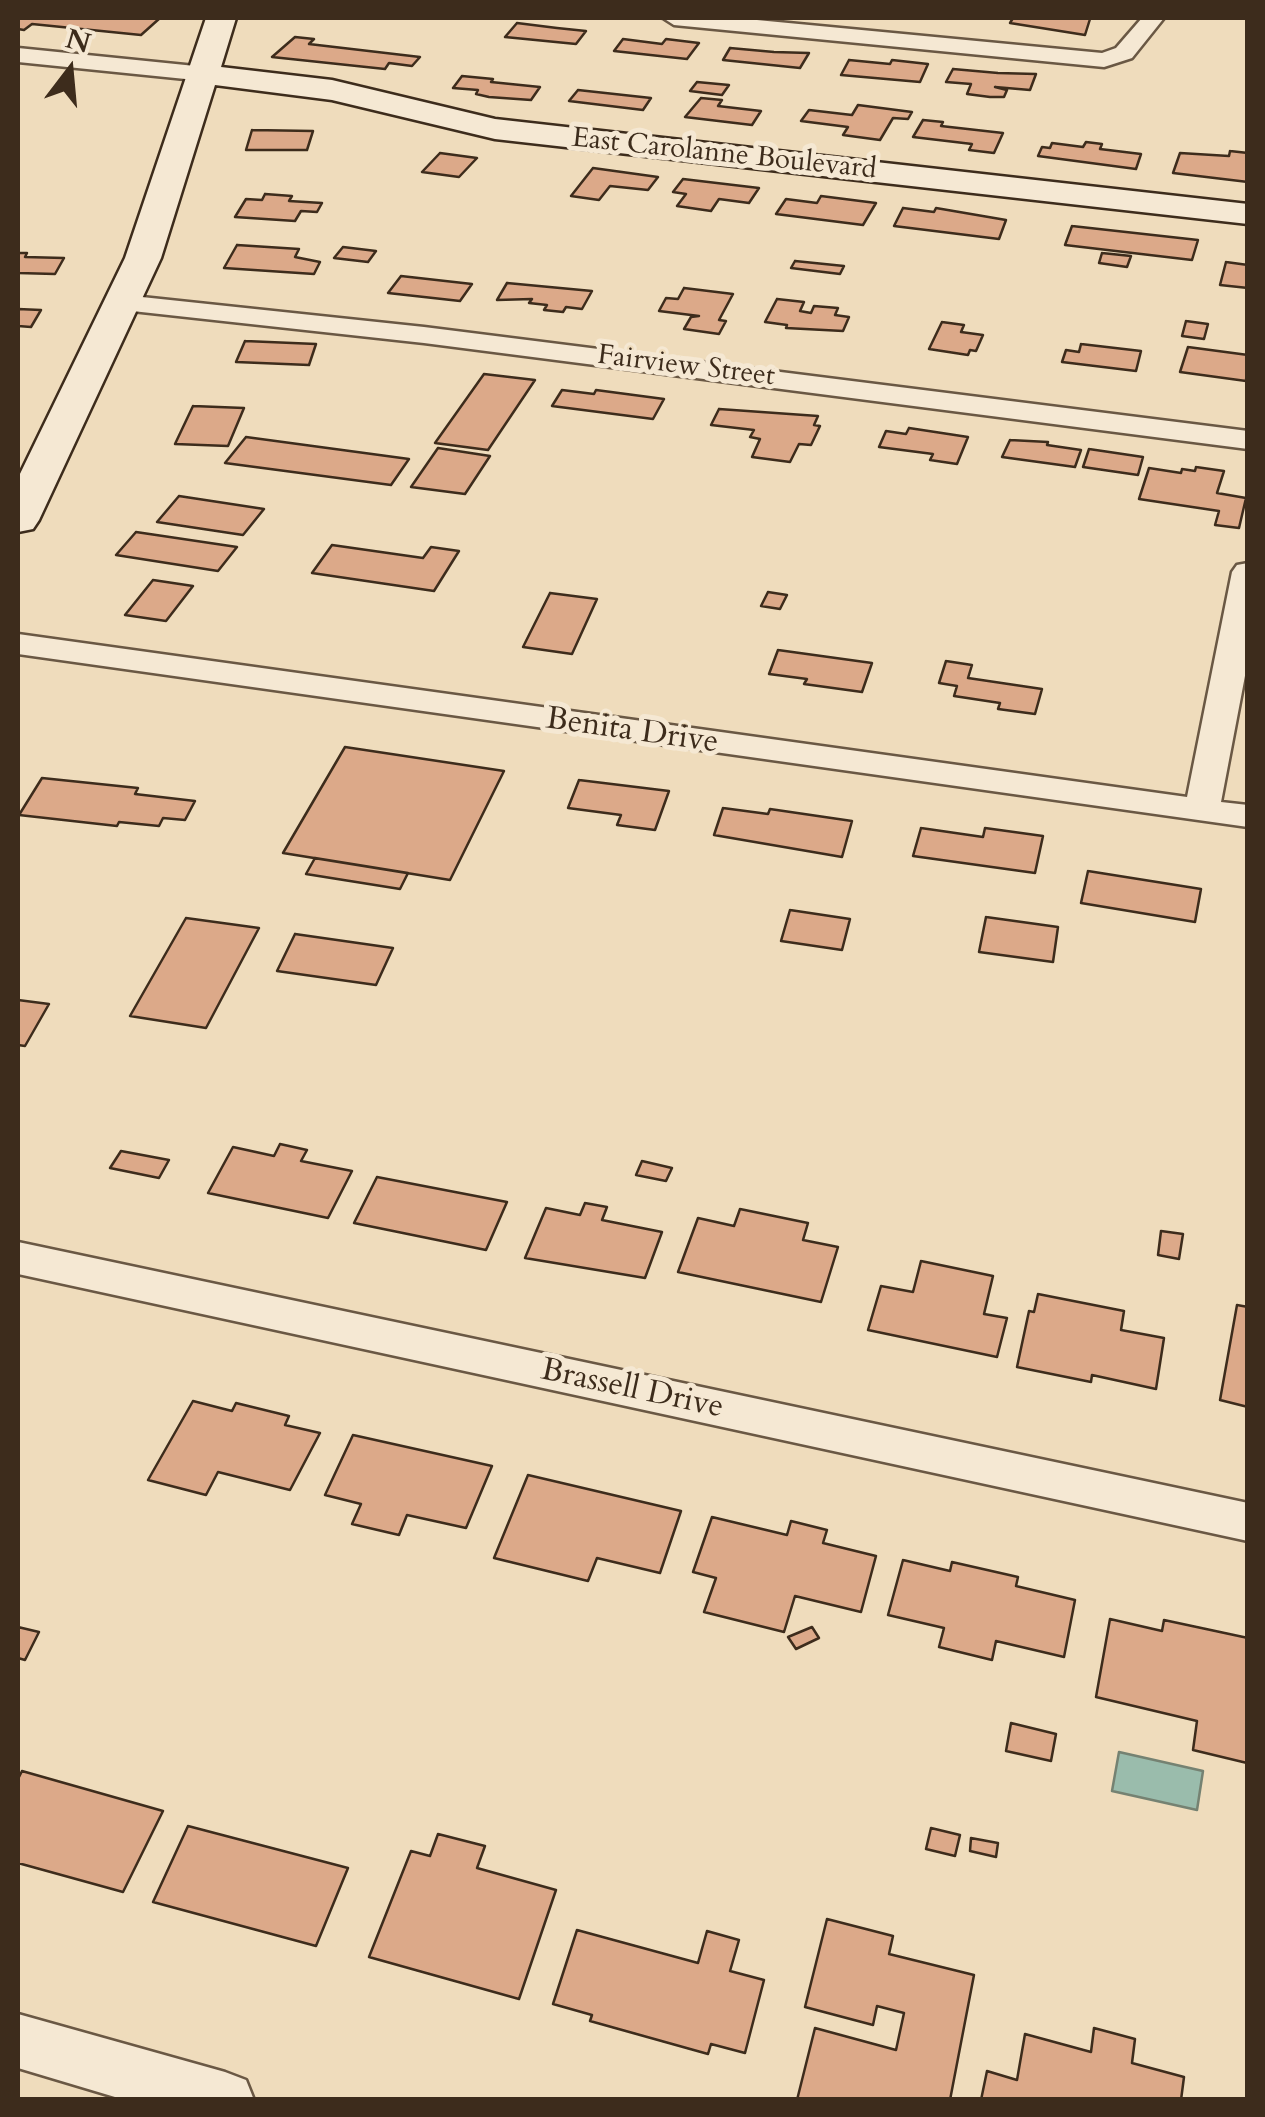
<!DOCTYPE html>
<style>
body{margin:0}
#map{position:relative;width:1265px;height:2117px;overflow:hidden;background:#efdcbc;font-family:Cardo,serif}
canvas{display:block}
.frame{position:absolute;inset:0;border:20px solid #3d2c1c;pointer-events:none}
.north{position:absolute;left:20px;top:20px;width:100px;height:100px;-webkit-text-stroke:8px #f5e8d3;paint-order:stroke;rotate:16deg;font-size:28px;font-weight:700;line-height:40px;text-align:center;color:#3d2c1c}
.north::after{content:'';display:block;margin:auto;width:35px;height:45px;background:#3d2c1c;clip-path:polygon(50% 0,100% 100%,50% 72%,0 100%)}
</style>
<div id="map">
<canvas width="1265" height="2117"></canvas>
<div class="frame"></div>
<div class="north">N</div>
</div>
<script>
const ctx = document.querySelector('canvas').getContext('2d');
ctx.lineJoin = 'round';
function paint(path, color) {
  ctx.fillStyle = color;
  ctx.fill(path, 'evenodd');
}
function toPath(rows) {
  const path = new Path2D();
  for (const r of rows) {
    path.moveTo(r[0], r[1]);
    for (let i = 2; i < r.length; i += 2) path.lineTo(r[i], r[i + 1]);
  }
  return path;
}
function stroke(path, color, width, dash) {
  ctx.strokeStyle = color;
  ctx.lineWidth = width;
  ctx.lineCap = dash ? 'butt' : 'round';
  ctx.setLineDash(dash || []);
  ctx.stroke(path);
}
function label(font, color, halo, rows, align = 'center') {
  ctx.font = font + ' Cardo,serif';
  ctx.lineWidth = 10;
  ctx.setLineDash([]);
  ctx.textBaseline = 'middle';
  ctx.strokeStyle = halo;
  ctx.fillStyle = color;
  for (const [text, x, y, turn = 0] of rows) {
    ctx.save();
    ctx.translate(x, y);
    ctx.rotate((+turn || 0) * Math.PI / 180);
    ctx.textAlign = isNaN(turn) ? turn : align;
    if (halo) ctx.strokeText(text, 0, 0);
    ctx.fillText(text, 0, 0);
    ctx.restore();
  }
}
const water = toPath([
 [1119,1752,1203,1771,1197,1810,1112,1791,1119,1752]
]);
paint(water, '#9abcac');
stroke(water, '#758272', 2.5);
const building = toPath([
 [18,18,160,18,141,35,32,24,24,30,18,29,18,18],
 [1013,18,1079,18,1090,19,1085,35,1010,23,1013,18],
 [517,23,557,28,586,31,576,44,505,37,517,23],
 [295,37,314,39,309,44,420,57,412,66,389,63,385,69,272,57,295,37],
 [623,39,662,44,666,39,699,43,687,59,614,51,623,39],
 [730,48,774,52,809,53,800,68,723,60,730,48],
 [849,60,890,64,892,60,928,64,920,82,841,75,849,60],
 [953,69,998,73,1036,74,1030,90,995,87,1007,90,1004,97,990,97,967,94,971,84,946,82,953,69],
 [462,76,493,79,491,82,540,87,531,100,489,97,476,94,478,90,453,88,462,76],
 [697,82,729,85,722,95,690,91,697,82],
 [578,90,651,98,643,110,569,101,578,90],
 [701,98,722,100,718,106,761,111,752,125,685,117,701,98],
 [858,105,912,112,908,119,893,118,880,140,843,135,848,127,801,121,809,110,852,115,858,105],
 [923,120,943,122,941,126,1003,133,994,153,969,150,972,144,913,137,923,120],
 [252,130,313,131,307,150,246,150,252,130],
 [1086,142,1102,144,1100,149,1141,154,1136,169,1038,156,1042,147,1050,148,1052,143,1083,147,1086,142],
 [1230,151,1248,153,1248,182,1173,173,1180,153,1229,156,1230,151],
 [440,153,477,158,459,177,422,172,440,153],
 [593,168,658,177,648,190,610,186,599,200,571,196,593,168],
 [683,179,759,188,749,203,719,199,711,211,677,206,686,194,673,192,683,179],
 [265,194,292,196,289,201,322,203,317,212,301,211,295,221,235,217,246,199,262,200,265,194],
 [821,196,876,203,863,225,776,214,786,199,817,203,821,196],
 [903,208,934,212,936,208,1006,220,999,239,894,226,903,208],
 [1072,226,1198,240,1192,260,1065,245,1072,226],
 [237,245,299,249,295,257,320,262,314,274,224,268,237,245],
 [343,247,376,251,368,262,334,258,343,247],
 [18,253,27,253,25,257,64,258,55,274,18,273,18,253],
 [1102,253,1131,256,1127,267,1099,263,1102,253],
 [795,261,844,266,840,274,791,268,795,261],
 [1226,262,1248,265,1248,288,1220,285,1226,262],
 [401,276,472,284,460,301,388,293,401,276],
 [507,283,592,291,582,309,566,307,563,312,544,310,547,305,529,303,532,299,497,300,507,283],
 [684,288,733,294,719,320,726,321,719,334,684,329,691,317,699,316,659,311,666,298,678,299,684,288],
 [777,299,804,302,800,311,811,313,814,306,838,308,835,315,849,317,843,331,786,328,787,325,765,322,777,299],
 [18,309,41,310,31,327,18,326,18,309],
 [1186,321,1208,324,1204,339,1182,336,1186,321],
 [942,322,964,325,961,332,983,335,976,351,970,350,968,355,929,349,942,322],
 [245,341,316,344,309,365,236,362,245,341],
 [1081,344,1141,351,1136,371,1062,362,1066,350,1079,352,1081,344],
 [1188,347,1248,355,1246,381,1180,372,1188,347],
 [484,374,535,380,488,450,435,443,484,374],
 [562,390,594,394,596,390,664,399,653,419,552,406,562,390],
 [193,406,244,408,228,446,175,444,193,406],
 [719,409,818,416,814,425,820,426,811,445,799,444,790,462,752,457,760,439,750,437,754,430,711,425,719,409],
 [909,428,968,437,957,464,930,460,933,454,879,447,886,431,906,434,909,428],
 [246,437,409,459,391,485,225,463,246,437],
 [1010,440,1048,442,1047,445,1081,450,1075,467,1002,457,1010,440],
 [438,448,490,456,465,494,411,487,438,448],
 [1089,449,1143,457,1138,475,1083,467,1089,449],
 [1196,467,1224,471,1217,493,1246,498,1239,528,1215,525,1219,511,1139,499,1149,468,1181,473,1182,469,1195,471,1196,467],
 [179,496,264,509,243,535,157,522,179,496],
 [136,532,237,547,218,571,116,555,136,532],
 [332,545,423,558,431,547,459,551,434,591,312,573,332,545],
 [153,580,193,586,166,621,125,615,153,580],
 [768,592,787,595,780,609,761,606,768,592],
 [550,593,597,599,572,654,523,647,550,593],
 [778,650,872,663,862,692,804,684,807,679,769,674,778,650],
 [946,661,972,665,968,678,1042,689,1035,714,998,709,1000,703,954,696,957,686,939,683,946,661],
 [345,747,504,771,450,880,283,853,345,747],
 [42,778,138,788,135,794,195,801,185,820,163,818,159,826,119,822,117,826,19,815,42,778],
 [579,780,669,791,655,830,617,825,621,815,568,808,579,780],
 [723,808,768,814,770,809,852,821,842,857,714,835,723,808],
 [921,828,983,837,985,828,1043,836,1035,873,913,856,921,828],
 [315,858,408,873,400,889,306,874,315,858],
 [1088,871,1201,889,1195,922,1081,903,1088,871],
 [790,910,850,919,842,950,781,941,790,910],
 [986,917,1058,927,1053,962,979,952,986,917],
 [186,918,259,928,206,1028,130,1016,186,918],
 [295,934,393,948,376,985,277,971,295,934],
 [18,1000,49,1004,25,1046,18,1045,18,1000],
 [280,1144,307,1150,301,1161,352,1171,328,1218,208,1193,233,1147,274,1156,280,1144],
 [121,1151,169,1160,159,1178,110,1168,121,1151],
 [642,1161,672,1168,666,1181,636,1175,642,1161],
 [377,1177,507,1202,486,1250,354,1223,377,1177],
 [585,1203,607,1207,602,1220,662,1232,645,1278,525,1258,546,1208,580,1215,585,1203],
 [740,1209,808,1223,803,1240,838,1247,821,1302,678,1272,698,1218,734,1226,740,1209],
 [1161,1231,1183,1234,1179,1259,1158,1255,1161,1231],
 [921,1261,993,1276,984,1314,1007,1318,997,1357,868,1330,881,1286,913,1292,921,1261],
 [1038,1294,1124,1311,1121,1330,1164,1338,1156,1389,1092,1375,1091,1382,1017,1367,1029,1311,1034,1312,1038,1294],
 [1237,1305,1248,1307,1248,1407,1220,1400,1237,1305],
 [193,1401,232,1411,236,1403,289,1416,285,1425,320,1433,290,1490,218,1472,206,1495,148,1480,193,1401],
 [353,1435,492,1466,466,1528,407,1515,399,1535,352,1524,361,1504,325,1495,353,1435],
 [528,1475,681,1511,660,1573,597,1558,588,1581,494,1558,528,1475],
 [712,1517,787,1535,791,1521,827,1530,823,1543,876,1556,861,1612,795,1596,784,1632,704,1612,716,1578,693,1572,712,1517],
 [903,1560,950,1571,952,1562,1018,1577,1016,1586,1075,1600,1064,1657,996,1641,992,1660,939,1647,944,1628,888,1615,903,1560],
 [1110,1619,1162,1631,1164,1620,1248,1638,1247,1763,1193,1750,1197,1721,1096,1697,1110,1619],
 [18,1627,39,1632,25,1660,18,1658,18,1627],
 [812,1627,819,1638,796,1649,788,1637,812,1627],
 [1011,1723,1056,1734,1051,1761,1006,1751,1011,1723],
 [22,1771,163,1811,123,1892,18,1863,18,1779,22,1771],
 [188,1826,348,1868,316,1946,153,1902,188,1826],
 [931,1828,960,1835,955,1856,926,1849,931,1828],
 [438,1834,485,1846,477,1868,556,1890,519,1999,369,1957,411,1851,430,1856,438,1834],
 [971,1838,998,1843,996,1857,970,1851,971,1838],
 [827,1919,893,1936,889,1954,974,1975,950,2100,797,2100,815,2028,896,2050,904,2013,877,2006,873,2025,805,2007,827,1919],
 [577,1930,698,1963,707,1931,739,1940,730,1971,764,1980,745,2053,711,2044,708,2054,590,2021,592,2015,553,2004,577,1930],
 [1094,2028,1135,2039,1132,2063,1184,2077,1181,2100,981,2100,987,2071,1017,2080,1025,2034,1091,2052,1094,2028]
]);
paint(building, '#dca989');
stroke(building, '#3d2c1c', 2.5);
const street = toPath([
 [663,18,736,18,1102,53,1116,48,1142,18,1164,18,1132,58,1104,67,674,25,663,18],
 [18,48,205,67,216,74,205,81,18,62,18,48],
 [123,295,424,327,1248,431,1248,449,424,343,114,309,110,303,123,295],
 [1248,563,1248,660,1221,802,1248,805,1248,827,18,654,18,634,1187,797,1232,572,1237,565,1248,563],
 [18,1242,1248,1503,1248,1541,18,1274,18,1242],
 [18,2014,225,2072,246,2080,254,2100,125,2100,18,2068,18,2014]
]);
const secondary = toPath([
 [206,18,236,18,221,67,332,80,495,119,1248,204,1248,224,495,139,332,100,215,85,161,258,39,520,33,529,18,532,18,478,125,258,206,18]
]);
stroke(street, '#6a5844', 5);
stroke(secondary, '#3d2c1c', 5);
paint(street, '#f5e8d3');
paint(secondary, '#f5e8d3');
label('28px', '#3d2c1c', '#f5e8d3', [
 ["East Carolanne Boulevard",724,155,6],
 ["Fairview Street",686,367,7]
]);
label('32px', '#3d2c1c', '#f5e8d3', [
 ["Benita Drive",632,732,8],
 ["Brassell Drive",632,1390,12]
]);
</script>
